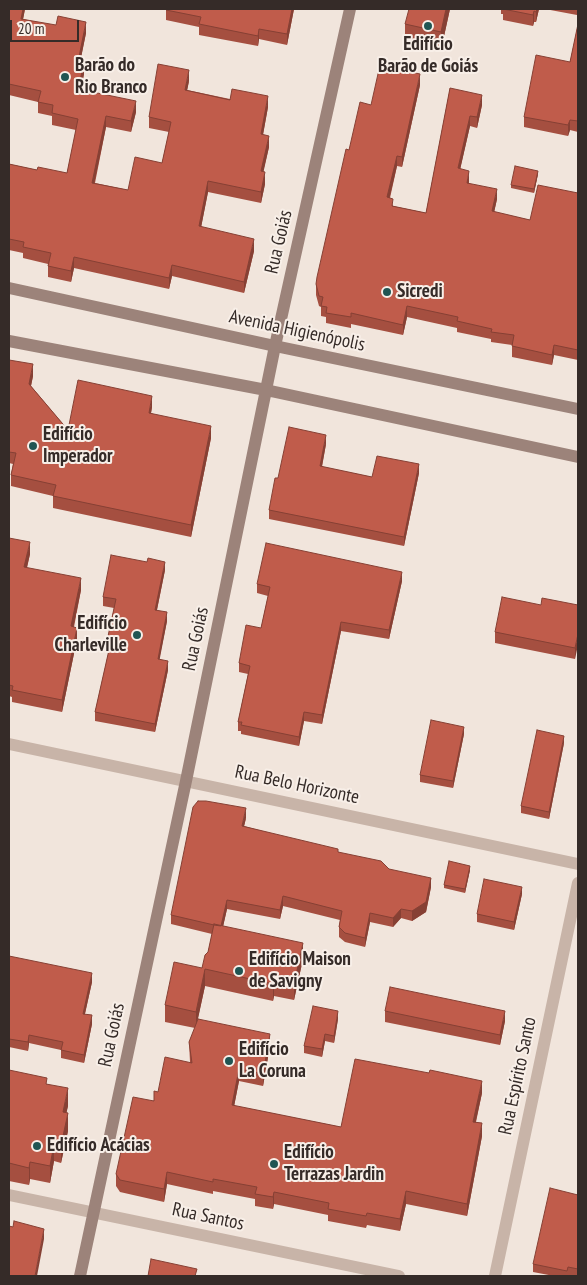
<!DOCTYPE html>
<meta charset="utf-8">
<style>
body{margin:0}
#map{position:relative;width:587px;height:1285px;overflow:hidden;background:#f1e5dc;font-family:"PT Sans Narrow",sans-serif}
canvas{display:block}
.frame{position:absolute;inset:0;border:10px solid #352b28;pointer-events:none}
.scale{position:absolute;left:10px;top:20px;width:69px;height:22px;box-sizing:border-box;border:2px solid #352b28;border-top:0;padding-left:6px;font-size:15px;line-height:18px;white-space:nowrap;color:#352b28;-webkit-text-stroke:4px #f8efe8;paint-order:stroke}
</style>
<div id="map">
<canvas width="587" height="1285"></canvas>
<div class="frame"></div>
<div class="scale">20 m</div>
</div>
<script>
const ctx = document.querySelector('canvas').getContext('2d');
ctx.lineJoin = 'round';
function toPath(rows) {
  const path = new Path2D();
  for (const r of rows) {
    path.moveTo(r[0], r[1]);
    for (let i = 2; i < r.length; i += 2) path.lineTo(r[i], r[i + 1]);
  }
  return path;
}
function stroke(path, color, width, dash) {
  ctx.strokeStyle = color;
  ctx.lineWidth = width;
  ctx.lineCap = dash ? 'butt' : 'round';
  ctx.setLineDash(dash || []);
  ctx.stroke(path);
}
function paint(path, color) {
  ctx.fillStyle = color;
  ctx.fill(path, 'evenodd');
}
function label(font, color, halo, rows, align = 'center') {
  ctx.font = font + ' "PT Sans Narrow",sans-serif';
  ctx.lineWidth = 4;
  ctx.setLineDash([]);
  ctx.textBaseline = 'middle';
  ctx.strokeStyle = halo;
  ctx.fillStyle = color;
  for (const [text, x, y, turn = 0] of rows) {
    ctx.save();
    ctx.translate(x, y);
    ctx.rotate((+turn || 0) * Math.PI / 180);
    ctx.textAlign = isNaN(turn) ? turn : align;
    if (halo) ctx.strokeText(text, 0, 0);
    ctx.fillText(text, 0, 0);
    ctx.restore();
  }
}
stroke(toPath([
 [9,744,578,864],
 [9,1195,399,1276],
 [495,1276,578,883]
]), '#c8b4a8', 12);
stroke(toPath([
 [9,288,275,346,578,409],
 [9,341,266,390,578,457],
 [80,1276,186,781,275,346,350,9]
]), '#9c837a', 12);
paint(toPath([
 [9,9,25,9,23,19,86,33,80,62,84,74,81,90,136,112,131,132,106,127,95,183,128,190,162,163,169,132,149,128,149,117,189,81,187,90,268,107,263,135,269,147,263,172,265,184,261,203,208,192,201,227,254,251,244,293,172,276,169,289,74,268,71,282,48,277,48,264,23,258,23,253,9,250,9,164,37,170,67,173,76,130,52,125,52,116,38,113,38,102,9,95],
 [166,9,294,9,287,45,259,39,258,46,199,35,199,27,166,20],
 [450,9,441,50,405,43,405,24],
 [501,9,539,9,536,22,534,22,533,26,503,20,503,14,501,14],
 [545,9,578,9,578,132,570,130,568,136,524,127,524,117,570,62,578,24,577,23,577,15],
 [420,85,402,167,397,166,390,198,393,206,426,213,450,88,482,105,477,128,470,126,460,169,469,181,469,183,497,199,494,212,530,220,578,193,578,360,554,355,552,365,512,357,512,345,491,342,491,339,457,332,457,328,407,317,403,335,351,324,351,328,326,323,326,317,321,316,321,307,319,306,316,295,316,284,349,150,371,105],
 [538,174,534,193,511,188,511,185],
 [9,360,33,376,31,386,68,430,152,407,151,413,211,438,191,537,53,508,53,496,11,486,11,475,13,464,9,463],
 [326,444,322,467,372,477,419,473,404,546,269,519,269,510,278,478],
 [9,538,30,554,27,568,81,590,74,627,77,639,62,712,12,702,12,697,9,696],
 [165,570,157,610,167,621,159,660,168,670,155,732,95,721,95,712,109,650,107,649,107,641,114,608,103,606,103,597],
 [402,581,389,639,341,631,322,724,304,721,299,746,241,734,241,731,238,731,238,722,248,674,239,672,239,663,261,628,268,596,257,593,257,584],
 [541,605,578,605,575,659,495,643,495,632],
 [464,734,453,788,420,782,420,775],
 [564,743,549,819,521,813,521,806],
 [246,818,244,826,338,852,389,869,431,887,426,912,412,921,401,918,393,927,370,922,365,947,345,942,339,937,339,927,340,920,283,906,280,919,227,909,223,926,303,959,294,1000,274,996,273,1001,205,986,197,1022,270,1046,263,1086,239,1081,234,1106,341,1127,482,1093,476,1122,482,1136,467,1216,406,1204,400,1231,367,1225,366,1228,328,1221,328,1215,274,1204,273,1209,255,1206,255,1199,213,1191,213,1194,167,1184,164,1202,120,1192,116,1186,116,1174,158,1092,190,1062,189,1042,195,1028,165,1022,165,1005,202,968,208,952,212,934,171,924,171,915],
 [470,870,465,893,444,888,444,885],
 [522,894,514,930,477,922,477,914],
 [9,956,92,982,85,1014,92,1024,84,1063,61,1058,61,1050,29,1043,28,1051,9,1047],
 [385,1011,505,1021,500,1045,385,1022],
 [338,1019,334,1043,325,1041,322,1057,304,1053,304,1046],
 [9,1070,47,1084,68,1106,66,1113,68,1131,61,1163,54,1161,50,1183,30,1179,29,1185,9,1181],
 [578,1096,578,1111,577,1109,577,1097],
 [578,1195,578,1276,568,1275,568,1276,554,1276,533,1272,533,1264]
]), '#a54f40');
paint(toPath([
 [23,9,25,9,21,30,21,19],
 [292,9,294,9,287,45,287,34],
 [446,9,450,9,441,50,441,32],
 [537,9,539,9,536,22,536,12],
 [534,11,534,22,533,26,533,15],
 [86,22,86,33,78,73,78,62],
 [259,29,259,39,258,46,258,36],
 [84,63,84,74,78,100,78,89],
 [189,70,189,81,185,101,185,90],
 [420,74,420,85,402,167,402,157],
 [482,95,482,105,477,128,477,117],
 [268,96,268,107,261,145,261,134],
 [136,101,136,112,131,132,131,121],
 [106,116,106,127,92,194,92,183],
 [470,116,470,126,458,179,458,168],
 [570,120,570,130,568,136,568,125],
 [269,136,269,147,261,183,261,171],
 [397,156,397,166,387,208,387,197],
 [469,171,469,181,467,194,467,183],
 [538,171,538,174,534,193,534,189],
 [265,172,265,184,261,203,261,192],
 [208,181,208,192,199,238,199,226],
 [497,189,497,199,492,222,492,211],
 [254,239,254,251,244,293,244,282],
 [74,257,74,268,71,282,71,271],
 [172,265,172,276,169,289,169,278],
 [407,306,407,317,403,335,403,325],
 [554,345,554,355,552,365,552,355],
 [33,364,33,376,29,395,29,384],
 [152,396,152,407,149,425,149,413],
 [211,426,211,438,191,537,191,525],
 [326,435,326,444,320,476,320,466],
 [419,464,419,473,404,546,404,537],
 [30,542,30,554,24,579,24,567],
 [165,562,165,570,155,619,155,610],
 [402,572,402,581,389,639,389,630],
 [81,578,81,590,71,638,71,626],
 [167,612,167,621,158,668,158,659],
 [341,622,341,631,322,724,322,715],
 [77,628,77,639,62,712,62,700],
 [578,634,578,645,575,659,575,648],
 [168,661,168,670,155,732,155,724],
 [304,712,304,721,299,746,299,737],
 [464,727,464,734,453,788,453,781],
 [564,736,564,743,549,819,549,812],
 [246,808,246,818,242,835,242,826],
 [470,866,470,870,465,893,465,889],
 [431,878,431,887,426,912,412,921,412,911],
 [522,887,522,894,514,930,514,922],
 [283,896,283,906,280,919,280,910],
 [227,900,227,909,221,936,221,926],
 [401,909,401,918,393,927,393,918],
 [370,913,370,922,365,947,365,938],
 [303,943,303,959,294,1000,294,984],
 [205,969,205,986,196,1028,196,1012],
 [92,973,92,982,83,1022,83,1014],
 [274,979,274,996,273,1001,273,984],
 [338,1011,338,1019,334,1043,334,1036],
 [505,1011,505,1021,500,1045,500,1035],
 [92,1015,92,1024,84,1063,84,1055],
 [270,1034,270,1046,263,1086,263,1074],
 [325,1034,325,1041,322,1057,322,1049],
 [29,1035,29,1043,28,1051,28,1042],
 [239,1069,239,1081,232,1117,232,1105],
 [482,1081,482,1093,473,1134,473,1122],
 [68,1088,68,1106,63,1129,63,1112],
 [68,1113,68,1131,61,1163,61,1145],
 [482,1123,482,1136,467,1216,467,1204],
 [54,1144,54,1161,50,1183,50,1166],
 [30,1162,30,1179,29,1185,29,1168],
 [167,1172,167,1184,164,1202,164,1189],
 [406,1191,406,1204,400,1231,400,1219],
 [274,1192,274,1204,273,1209,273,1197],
 [44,1229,44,1239,37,1276,35,1276]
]), '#864034');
const building = toPath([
 [9,9,23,9,21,19,56,25,58,16,86,22,78,62,84,63,78,89,136,101,131,121,106,116,92,183,128,190,135,157,162,163,171,122,149,117,158,64,189,70,185,90,230,100,232,89,268,96,261,134,269,136,261,171,265,172,261,192,208,181,199,226,254,239,244,282,172,265,169,278,74,257,71,271,48,266,51,253,23,247,24,242,9,239,9,164,37,170,38,167,67,173,78,119,52,113,53,105,38,102,41,91,9,84,9,9],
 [166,9,292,9,287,34,259,29,258,36,199,24,201,17,166,10,166,9],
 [409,9,446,9,441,32,405,24,409,9],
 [503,9,537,9,536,12,534,11,533,15,503,9],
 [578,24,578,121,570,120,568,125,524,117,536,55,570,62,578,24],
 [380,65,420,74,402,157,397,156,387,197,393,199,392,206,426,213,450,88,482,95,477,117,470,116,458,168,469,171,467,183,497,189,492,211,530,220,538,185,578,193,578,350,554,345,552,355,512,346,514,335,491,332,492,329,457,321,458,317,407,306,403,325,351,313,351,317,326,313,327,307,321,306,323,297,319,296,316,284,317,277,346,149,349,150,360,102,371,105,380,65],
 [515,166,538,171,534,189,511,185,515,166],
 [9,360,33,364,29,384,68,430,78,380,152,396,149,413,211,426,191,525,53,496,56,485,11,475,16,453,9,452,9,360],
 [289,427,326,435,320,466,372,477,377,456,419,464,404,537,269,510,275,478,278,478,289,427],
 [9,538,30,542,24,567,81,578,71,626,77,628,62,700,12,690,13,686,9,685,9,538],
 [266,543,402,572,389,630,341,622,322,715,304,712,299,737,241,725,242,722,238,722,250,666,239,663,246,625,261,628,270,587,257,584,266,543],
 [111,555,147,562,148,558,165,562,155,610,167,612,158,659,168,661,155,724,95,712,111,641,107,641,116,599,103,597,111,555],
 [502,597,541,605,542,598,578,605,578,634,575,648,495,632,502,597],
 [431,720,464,727,453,781,420,775,431,720],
 [537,730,564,736,549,812,521,806,537,730],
 [198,801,206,801,246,808,242,826,338,849,338,852,381,861,389,869,431,878,426,902,412,911,401,909,393,918,370,913,365,938,345,933,339,927,342,911,283,896,280,910,227,900,221,926,214,925,171,915,193,807,198,801],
 [449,861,470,866,465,889,444,885,449,861],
 [484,879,522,887,514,922,477,914,484,879],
 [214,924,303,943,294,984,274,979,273,984,205,969,196,1012,165,1005,174,962,202,968,205,955,208,952,214,924],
 [9,956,92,973,83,1014,92,1015,84,1055,61,1050,63,1042,29,1035,28,1042,9,1039,9,956],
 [390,987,505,1011,500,1035,385,1011,390,987],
 [313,1006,338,1011,334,1036,325,1034,322,1049,304,1046,313,1006],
 [198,1019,270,1034,263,1074,239,1069,232,1105,341,1127,355,1059,429,1073,430,1070,482,1081,473,1122,482,1123,467,1204,406,1191,400,1219,367,1213,366,1216,328,1209,329,1203,274,1192,273,1197,255,1194,257,1187,213,1179,213,1182,167,1172,164,1189,120,1180,116,1174,133,1097,154,1101,154,1091,158,1092,165,1057,192,1063,189,1042,198,1019],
 [9,1070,47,1078,46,1084,68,1088,63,1112,68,1113,61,1145,54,1144,50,1166,30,1162,29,1168,9,1163,9,1070],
 [550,1188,578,1195,578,1269,568,1267,567,1271,533,1264,550,1188],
 [14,1221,44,1229,35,1276,9,1276,9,1226,13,1227,14,1221],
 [151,1259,197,1269,195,1276,148,1276,151,1259]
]);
paint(building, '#c05c4b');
stroke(building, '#864034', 1);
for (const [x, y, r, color] of [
 [428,26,5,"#205553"],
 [65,77,5,"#205553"],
 [387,292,5,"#205553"],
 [33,446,5,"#205553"],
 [137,635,5,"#205553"],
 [239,971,5,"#205553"],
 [229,1061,5,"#205553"],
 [37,1146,5,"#205553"],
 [274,1164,5,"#205553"]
]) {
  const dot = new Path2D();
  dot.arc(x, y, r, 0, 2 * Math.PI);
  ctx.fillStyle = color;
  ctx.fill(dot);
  stroke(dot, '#f8efe8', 2);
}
label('bold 19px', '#352b28', '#f8efe8', [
 ["Edifício",428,45,"center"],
 ["Barão de Goiás",428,67,"center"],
 ["Barão do",75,66],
 ["Rio Branco",75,88],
 ["Sicredi",397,292],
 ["Edifício",43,435],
 ["Imperador",43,457],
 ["Edifício",127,624,"right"],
 ["Charleville",127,646,"right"],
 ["Edifício Maison",249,960],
 ["de Savigny",249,982],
 ["Edifício",239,1050],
 ["La Coruna",239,1072],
 ["Edifício Acácias",47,1146],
 ["Edifício",284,1153],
 ["Terrazas Jardin",284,1175]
], 'left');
label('19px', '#352b28', '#f8efe8', [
 ["Rua Goiás",279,242,-77],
 ["Avenida Higienópolis",297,331,12],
 ["Rua Goiás",196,639,-78],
 ["Rua Belo Horizonte",297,785,12],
 ["Rua Goiás",112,1035,-78],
 ["Rua Espírito Santo",518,1076,-78],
 ["Rua Santos",208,1217,12]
]);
</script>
